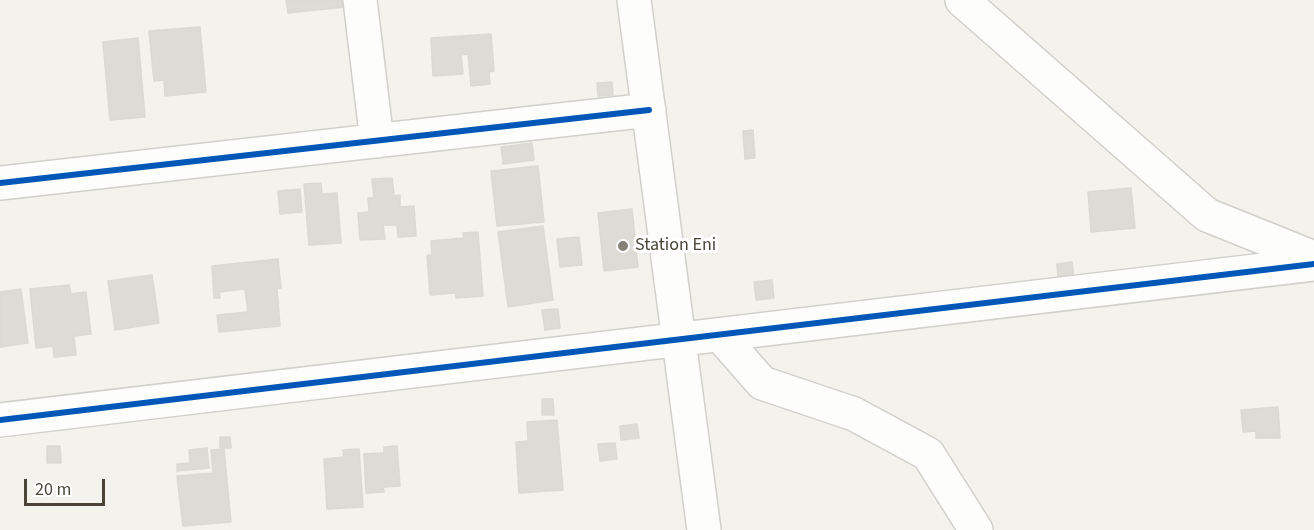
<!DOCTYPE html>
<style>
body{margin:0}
#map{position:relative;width:1314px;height:530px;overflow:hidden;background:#f3f2ed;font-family:"Source Sans 3",sans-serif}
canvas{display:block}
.scale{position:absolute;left:24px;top:479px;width:81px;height:27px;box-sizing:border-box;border:3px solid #4a4439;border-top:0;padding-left:8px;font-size:18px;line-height:21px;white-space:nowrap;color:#4a4439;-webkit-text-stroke:4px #fff;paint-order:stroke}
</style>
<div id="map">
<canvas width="1314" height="530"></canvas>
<div class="scale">20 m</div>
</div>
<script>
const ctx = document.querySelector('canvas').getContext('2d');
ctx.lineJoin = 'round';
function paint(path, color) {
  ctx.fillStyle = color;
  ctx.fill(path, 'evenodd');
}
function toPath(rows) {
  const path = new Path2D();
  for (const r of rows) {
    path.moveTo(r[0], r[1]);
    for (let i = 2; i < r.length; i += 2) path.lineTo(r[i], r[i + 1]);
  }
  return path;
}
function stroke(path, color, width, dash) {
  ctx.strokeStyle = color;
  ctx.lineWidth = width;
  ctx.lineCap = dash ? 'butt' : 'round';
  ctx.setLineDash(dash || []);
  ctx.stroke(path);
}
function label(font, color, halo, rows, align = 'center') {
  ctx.font = font + ' "Source Sans 3",sans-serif';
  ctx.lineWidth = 6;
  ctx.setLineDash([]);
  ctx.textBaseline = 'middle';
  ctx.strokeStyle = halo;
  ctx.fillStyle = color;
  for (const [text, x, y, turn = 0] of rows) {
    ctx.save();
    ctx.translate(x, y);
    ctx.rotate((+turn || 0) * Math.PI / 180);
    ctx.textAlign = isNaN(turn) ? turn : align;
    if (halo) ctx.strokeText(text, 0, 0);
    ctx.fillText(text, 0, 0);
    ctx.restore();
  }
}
const building = toPath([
 [286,0,345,0,345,7,288,13,286,0],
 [200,27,206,92,165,96,164,80,154,81,149,31,200,27],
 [491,34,494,71,489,72,490,84,471,86,468,54,461,55,463,74,433,76,431,38,491,34],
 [138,38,145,117,110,120,103,42,138,38],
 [612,82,613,95,598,96,597,83,612,82],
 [753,130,755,158,745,159,743,131,753,130],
 [532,143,534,160,503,164,501,147,532,143],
 [538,166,544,222,497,226,491,171,538,166],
 [392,178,394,196,400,195,400,207,414,206,416,236,398,237,397,225,383,225,385,239,360,240,358,213,369,212,368,198,374,198,372,179,392,178],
 [321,183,322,194,337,193,341,243,309,245,304,184,321,183],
 [1131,188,1135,228,1091,232,1088,192,1131,188],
 [300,189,302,212,280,214,278,191,300,189],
 [632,209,638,267,604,271,598,213,632,209],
 [543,226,553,300,508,307,498,232,543,226],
 [478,232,483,296,456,298,456,293,430,295,427,255,432,255,431,241,464,238,463,233,478,232],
 [579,237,582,265,560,267,557,239,579,237],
 [278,259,281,288,277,288,280,326,219,332,217,315,248,312,245,289,219,292,220,298,214,298,212,266,278,259],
 [1072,262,1074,277,1058,278,1057,264,1072,262],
 [152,275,159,323,115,330,108,281,152,275],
 [772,280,774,298,756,300,754,282,772,280],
 [69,285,71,294,86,292,91,334,74,336,76,355,54,357,53,346,36,348,30,289,69,285],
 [21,289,28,343,0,347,0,292,21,289],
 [558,309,560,328,545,330,542,310,558,309],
 [542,399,553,399,554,415,542,415,542,399],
 [1278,407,1280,438,1256,438,1256,431,1243,432,1241,410,1278,407],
 [557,420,563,490,519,493,516,442,528,441,527,422,557,420],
 [637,424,639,438,621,440,620,426,637,424],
 [220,437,230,437,231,448,220,448,220,437],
 [615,443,617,459,600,461,598,444,615,443],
 [47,446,60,446,61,463,47,463,47,446],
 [397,446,400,486,383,487,384,492,366,493,364,454,384,453,384,447,397,446],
 [207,448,209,468,177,471,177,464,190,463,189,450,207,448],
 [224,449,231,522,183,526,177,476,213,473,211,450,224,449],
 [359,449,363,507,327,509,324,459,344,457,343,450,359,449]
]);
paint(building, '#dddbd6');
stroke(building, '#dbd9d3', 1.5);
const minor = toPath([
 [360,0,377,141],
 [634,0,704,530],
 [962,0,1207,215,1314,258],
 [0,183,649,110],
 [720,335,762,383,854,414,928,454,976,530],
 [0,420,1314,264]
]);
stroke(minor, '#d1d0cb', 36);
stroke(minor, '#fdfdfc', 33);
stroke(toPath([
 [0,183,649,110],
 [0,420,1314,264]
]), '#0057b8', 6);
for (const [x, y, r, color] of [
 [623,246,6,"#858178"]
]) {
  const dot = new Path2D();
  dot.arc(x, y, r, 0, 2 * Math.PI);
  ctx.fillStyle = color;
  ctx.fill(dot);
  stroke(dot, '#fff', 2);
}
label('18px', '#4a4439', '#fff', [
 ["Station Eni",635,246]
], 'left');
</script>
